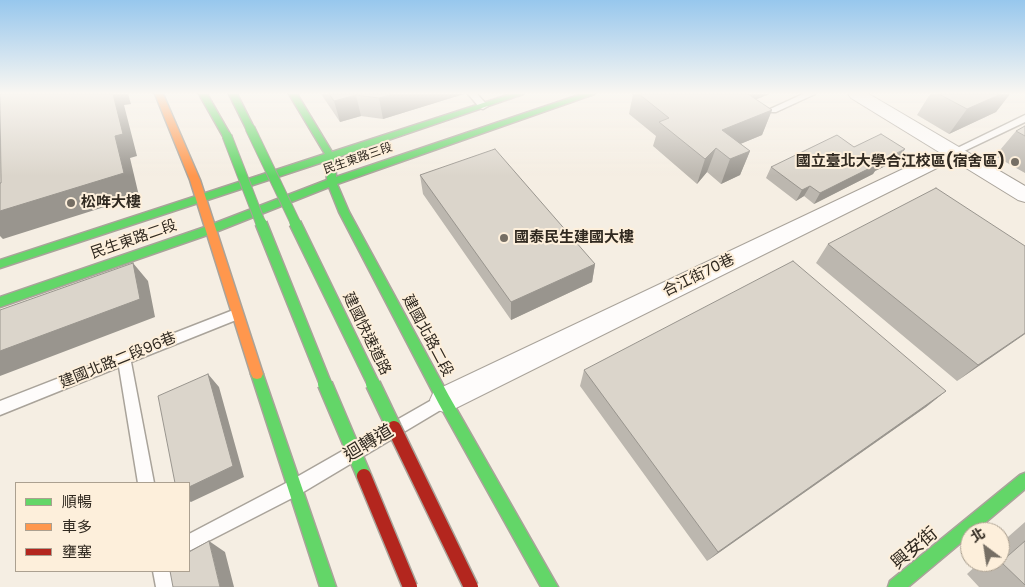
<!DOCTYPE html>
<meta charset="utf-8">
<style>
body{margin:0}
#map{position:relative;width:1025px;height:587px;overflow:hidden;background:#f5eee3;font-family:Poppins,"Noto Sans TC",sans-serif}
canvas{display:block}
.legend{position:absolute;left:15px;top:482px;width:175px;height:90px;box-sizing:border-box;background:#fdefdb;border:1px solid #aba090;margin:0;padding:6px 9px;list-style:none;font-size:15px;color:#302920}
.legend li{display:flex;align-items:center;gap:10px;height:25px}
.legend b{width:25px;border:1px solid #aba090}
.north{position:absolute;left:960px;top:522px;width:50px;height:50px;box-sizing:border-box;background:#fdefdb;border:1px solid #aba090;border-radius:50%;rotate:329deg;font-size:14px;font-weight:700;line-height:20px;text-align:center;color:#302920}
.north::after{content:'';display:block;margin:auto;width:18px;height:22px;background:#756e64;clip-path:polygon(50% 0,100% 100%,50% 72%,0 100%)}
</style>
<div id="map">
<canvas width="1025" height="587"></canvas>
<ul class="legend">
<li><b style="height:6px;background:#63d668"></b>順暢</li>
<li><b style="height:6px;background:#ff974d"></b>車多</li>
<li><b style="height:6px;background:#b3261e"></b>壅塞</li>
</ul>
<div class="north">北</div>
</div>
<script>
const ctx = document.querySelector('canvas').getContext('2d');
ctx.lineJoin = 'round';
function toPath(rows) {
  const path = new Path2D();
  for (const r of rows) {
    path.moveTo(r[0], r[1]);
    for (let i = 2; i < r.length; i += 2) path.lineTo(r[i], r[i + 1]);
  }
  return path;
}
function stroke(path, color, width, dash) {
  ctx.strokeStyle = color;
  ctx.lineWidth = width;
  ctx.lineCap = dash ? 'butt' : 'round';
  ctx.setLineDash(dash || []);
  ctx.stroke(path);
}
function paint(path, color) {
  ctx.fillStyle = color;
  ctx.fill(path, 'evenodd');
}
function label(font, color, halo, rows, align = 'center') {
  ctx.font = font + ' Poppins,"Noto Sans TC",sans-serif';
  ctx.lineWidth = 4;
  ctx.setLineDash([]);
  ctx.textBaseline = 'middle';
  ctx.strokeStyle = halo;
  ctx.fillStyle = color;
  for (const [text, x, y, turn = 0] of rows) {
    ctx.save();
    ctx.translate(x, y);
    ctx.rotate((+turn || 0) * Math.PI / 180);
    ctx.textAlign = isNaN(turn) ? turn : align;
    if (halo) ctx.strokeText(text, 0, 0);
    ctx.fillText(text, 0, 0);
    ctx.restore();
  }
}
const lane = toPath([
 [468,94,477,94,488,106,483,109,480,108,468,94],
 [803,94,815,94,776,112,770,112,768,110,803,94],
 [1025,115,1025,122,958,154,954,155,949,152,1025,115],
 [236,309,241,310,242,314,241,318,131,362,154,483,138,483,119,367,0,415,0,401,236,309],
 [444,393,449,395,451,400,449,405,300,494,189,551,189,534,288,482,444,393],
 [153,571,171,571,174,587,156,587,153,571]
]);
const street = toPath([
 [848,94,869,94,1025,186,1025,202,1018,200,953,160,454,409,444,412,434,409,430,400,434,391,939,152,851,98,848,94]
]);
const fast = toPath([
 [199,94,207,94,231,136,230,138,224,138,199,94],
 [229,94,237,94,254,128,253,130,247,130,229,94],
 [289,94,297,94,332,152,511,94,523,94,335,158,336,177,582,94,594,94,337,184,349,212,449,396,558,587,541,587,439,404,339,212,329,187,213,233,0,307,0,297,205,227,327,180,326,161,0,268,0,260,325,154,289,94],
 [257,369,261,370,263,374,336,587,320,587,251,374,253,370,257,369],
 [1025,473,1025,489,974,532,970,532,970,535,908,587,888,587,890,581,1020,475,1025,473]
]);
const slow = toPath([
 [155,94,163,94,200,180,263,374,261,378,257,379,253,378,251,374,190,180,155,94]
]);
stroke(lane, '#a9a39a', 3);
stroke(street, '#a9a39a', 2);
stroke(fast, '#a9a39a', 3);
stroke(slow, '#a9a39a', 3);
paint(lane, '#fefcfb');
paint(street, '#fefcfb');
paint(fast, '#63d668');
paint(slow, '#ff974d');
const fastBridgeFar2 = toPath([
 [250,128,296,224],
 [227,136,261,224]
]);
const fastBridgeFar1 = toPath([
 [261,223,326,385],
 [295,223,374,385]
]);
const fastBridge = toPath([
 [325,384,364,476],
 [373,384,394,428]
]);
const jamBridge = toPath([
 [394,428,471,587],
 [364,476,410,587]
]);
stroke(fastBridgeFar2, '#a9a39a', 11, []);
stroke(fastBridgeFar1, '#a9a39a', 14, []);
stroke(fastBridge, '#a9a39a', 17, []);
stroke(jamBridge, '#a9a39a', 17, []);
stroke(fastBridgeFar2, '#63d668', 9);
stroke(fastBridgeFar1, '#63d668', 11);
stroke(fastBridge, '#63d668', 14);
stroke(jamBridge, '#b3261e', 14);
paint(toPath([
 [321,94,464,94,383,119,361,116,340,122],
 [633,94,770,94,756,99,772,110,762,135,740,144,750,151,740,175,721,184,707,172,697,184,653,146,656,136,629,114],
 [930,94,1010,94,996,112,949,134,917,115],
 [1025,126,1025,173,995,156,1016,131],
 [854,147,898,160,875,171,873,174,814,204,804,196,796,201,766,178,771,167],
 [420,175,595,264,592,282,511,320,423,194],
 [828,244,1025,246,1025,334,957,381,816,263],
 [584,370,946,391,926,407,707,561,580,386],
 [1025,522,1025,587,979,587,967,574,980,562,1000,562,1000,544]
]), '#bcb7af');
paint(toPath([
 [113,94,128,94,131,104,124,105,137,156,130,158,139,196,3,239,0,236,0,211,115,136],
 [393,94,464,94,383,119,379,98],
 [733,94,770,94,728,110],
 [1001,94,1010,94,996,112,949,134,967,109],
 [356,95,361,116,340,122,334,101],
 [772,110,762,135,721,152,722,130],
 [716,148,707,172,697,184,705,159],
 [905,149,898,160,875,171,873,174,814,204,820,193],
 [750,151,740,175,721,184,730,159],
 [810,186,804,196,796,201,802,190],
 [133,263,148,281,155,317,0,376,0,351],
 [595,264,592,282,511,320,511,302],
 [1025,333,1025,334,957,381,978,365],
 [208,374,219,387,244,477,191,502,189,501,189,487],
 [946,391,926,407,707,561,718,552],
 [209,541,225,552,234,587,220,587]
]), '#99958e');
const building = toPath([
 [0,94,113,94,123,134,115,136,124,173,0,211,0,183,1,183,0,94],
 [329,94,393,94,379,98,356,95,334,101,329,94],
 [639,94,748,94,772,110,722,130,750,151,730,159,716,148,705,159,659,122,669,118,639,94],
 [939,94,1001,94,967,109,939,94],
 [1025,126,1025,136,1016,131,1025,126],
 [881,134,905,149,879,162,880,163,820,193,810,186,802,190,771,167,837,135,854,147,881,134],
 [495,149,595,264,511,302,420,175,495,149],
 [936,188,1025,246,1025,333,978,365,828,244,936,188],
 [793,261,946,391,718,552,584,370,793,261],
 [133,263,140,299,0,351,0,310,133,263],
 [208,374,233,466,189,487,189,483,175,483,158,396,208,374],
 [209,541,220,587,173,587,170,571,189,571,189,552,209,541],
 [1025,541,1025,585,1001,562,1025,541]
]);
paint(building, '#dbd5cb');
stroke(building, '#99958e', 1);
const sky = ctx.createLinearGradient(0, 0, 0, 176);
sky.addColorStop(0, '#97c7ed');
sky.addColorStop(0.53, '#faf7f2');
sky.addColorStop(1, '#faf7f200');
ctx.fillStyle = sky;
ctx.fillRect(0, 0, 1025, 176);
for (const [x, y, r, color] of [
 [1015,162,5,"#756e64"],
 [71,203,5,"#756e64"],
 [504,238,5,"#756e64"]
]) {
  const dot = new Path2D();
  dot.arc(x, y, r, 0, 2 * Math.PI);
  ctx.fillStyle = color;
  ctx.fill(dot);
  stroke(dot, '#fdefdb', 2);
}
label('12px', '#302920', '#fdefdb', [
 ["民生東路三段",358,159,-19]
]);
label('bold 15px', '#302920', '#fdefdb', [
 ["國立臺北大學合江校區(宿舍區)",1005,162,"right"],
 ["松哖大樓",81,203],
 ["國泰民生建國大樓",514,238]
], 'left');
label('15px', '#302920', '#fdefdb', [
 ["民生東路二段",134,240,-19],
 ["合江街70巷",699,276,-26],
 ["建國快速道路",366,334,64],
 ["建國北路二段",427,336,62],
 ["建國北路二段96巷",118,361,-22]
]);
label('18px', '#302920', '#fdefdb', [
 ["迴轉道",369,444,-31],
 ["興安街",915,549,-40]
]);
</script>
